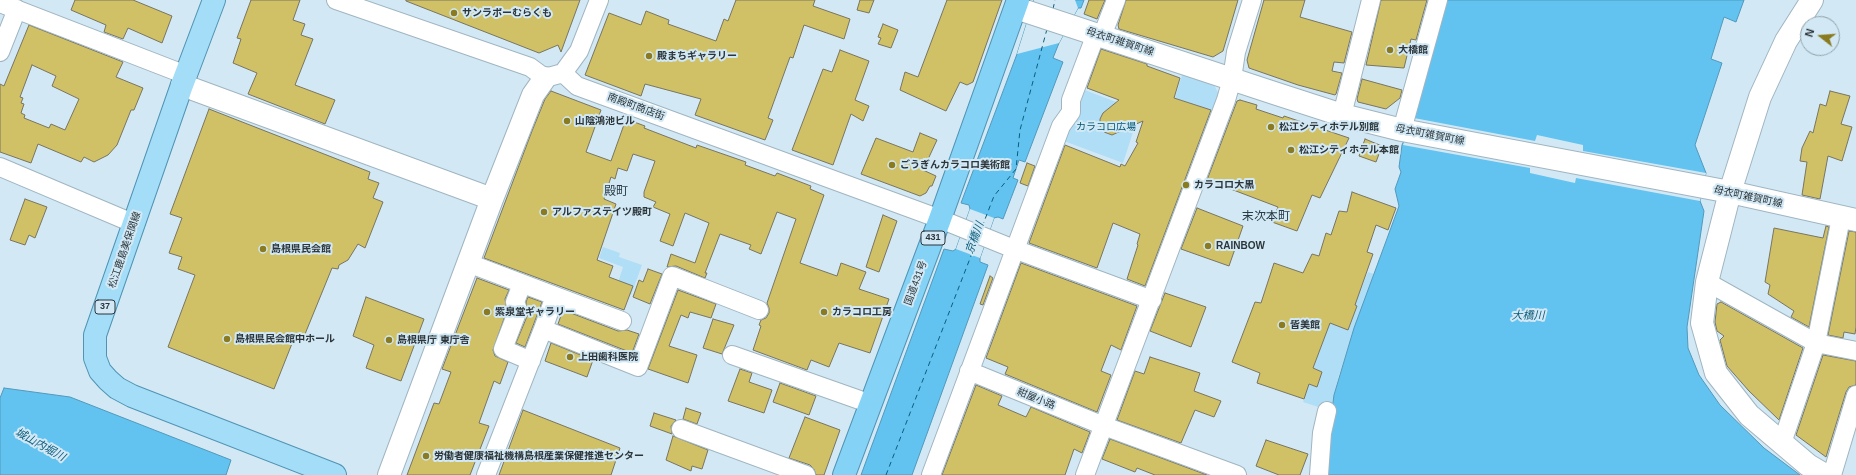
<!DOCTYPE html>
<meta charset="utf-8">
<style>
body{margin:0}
#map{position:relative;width:1856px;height:475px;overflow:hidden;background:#d2e9f5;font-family:Helvetica,sans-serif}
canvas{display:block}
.north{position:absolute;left:1800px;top:16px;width:40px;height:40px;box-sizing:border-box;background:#d2e9f5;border:1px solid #90a1aa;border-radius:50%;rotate:287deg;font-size:11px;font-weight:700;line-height:16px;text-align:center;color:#2c353a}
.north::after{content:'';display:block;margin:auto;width:14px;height:18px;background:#8a7b20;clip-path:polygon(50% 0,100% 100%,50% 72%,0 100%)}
</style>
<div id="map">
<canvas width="1856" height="475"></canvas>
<div class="north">N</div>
</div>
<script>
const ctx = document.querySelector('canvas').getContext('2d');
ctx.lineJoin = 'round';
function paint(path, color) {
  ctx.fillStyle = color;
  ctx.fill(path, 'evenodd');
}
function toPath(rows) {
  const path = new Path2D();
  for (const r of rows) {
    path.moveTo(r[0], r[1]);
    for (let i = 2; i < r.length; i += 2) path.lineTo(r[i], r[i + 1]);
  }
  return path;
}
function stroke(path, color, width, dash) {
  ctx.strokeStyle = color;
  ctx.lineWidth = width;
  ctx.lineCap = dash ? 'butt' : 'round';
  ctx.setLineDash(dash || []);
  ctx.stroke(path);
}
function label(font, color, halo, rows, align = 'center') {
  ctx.font = font + ' Helvetica,"Noto Sans JP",sans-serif';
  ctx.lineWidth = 4;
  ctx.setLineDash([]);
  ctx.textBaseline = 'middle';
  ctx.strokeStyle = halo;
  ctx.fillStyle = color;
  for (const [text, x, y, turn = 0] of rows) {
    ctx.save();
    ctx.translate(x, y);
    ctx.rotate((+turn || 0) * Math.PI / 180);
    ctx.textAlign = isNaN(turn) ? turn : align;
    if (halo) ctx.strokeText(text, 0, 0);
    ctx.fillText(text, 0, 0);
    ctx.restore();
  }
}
paint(toPath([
 [1182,75,1214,85,1220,96,1215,112,1175,98],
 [1082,89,1140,111,1123,163,1064,141,1067,132,1077,117,1078,102],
 [603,247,620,253,619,257,642,265,631,295,616,289,623,267,599,258],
 [1368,272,1374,274,1339,375,1330,411,1303,402,1309,384,1317,387,1322,372,1313,368,1322,344,1326,303,1348,329,1357,306,1343,301,1327,276,1361,289]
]), '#b0def6');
const water = toPath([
 [1034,0,1084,0,1081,8,1078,8,1059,43,1053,58,1063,62,1025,162,1019,160,1013,178,1018,180,1003,219,998,217,994,218,980,258,980,262,988,265,912,475,861,475,944,249,953,251,956,249,970,209,969,205,961,203,1017,54,1034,0],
 [1444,0,1744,0,1736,22,1724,17,1711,59,1722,63,1695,145,1706,173,1700,201,1704,211,1687,327,1688,348,1699,375,1720,405,1764,448,1800,475,1323,475,1334,395,1354,328,1399,206,1395,189,1401,172,1399,167,1402,145,1414,118,1444,0],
 [4,388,70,397,231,460,226,475,0,475,0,398,4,388]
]);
paint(water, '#62c3f1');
stroke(water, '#5298ba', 1);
paint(toPath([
 [1034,0,1075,0,1078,8,1059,43,1017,54],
 [1414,118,1535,141,1537,135,1583,145,1583,151,1706,173,1700,201,1576,178,1575,183,1530,173,1530,168,1403,145],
 [970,209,994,218,980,258,956,249]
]), '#d2e9f5');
stroke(toPath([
 [1053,9,1055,0],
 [982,227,994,196,1016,169,1020,130,1047,29],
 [886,475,976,243]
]), '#0e5c7b', 1, [5, 4]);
const building = toPath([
 [75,0,133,0,172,16,162,43,128,28,123,39,104,32,106,25,71,10,75,0],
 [251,0,300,0,293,20,305,24,301,35,313,39,295,85,335,100,325,124,248,94,257,73,233,63,241,39,237,38,251,0],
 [406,0,580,0,561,52,558,45,539,53,406,1,406,0],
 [736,0,815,0,813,6,850,19,844,39,804,25,793,58,790,57,768,118,773,120,765,140,695,115,701,99,645,84,641,96,585,75,609,13,641,25,646,11,669,20,668,24,716,41,724,19,728,21,736,0],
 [860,0,874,0,869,13,857,10,860,0],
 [947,0,1002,0,973,82,967,85,960,82,946,111,900,90,905,72,918,77,947,0],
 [1089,0,1105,0,1097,19,1084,14,1089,0],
 [1126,0,1238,0,1223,51,1213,57,1119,29,1118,25,1126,0],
 [1264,0,1305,0,1300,17,1352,32,1344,63,1334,62,1332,71,1342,73,1336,94,1335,95,1298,85,1249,68,1247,60,1264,0],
 [1381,0,1427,0,1416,40,1411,39,1404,68,1366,65,1381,0],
 [883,24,898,30,891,48,878,44,881,38,878,37,883,24],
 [29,25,123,62,116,77,143,88,134,110,131,110,117,145,108,155,94,162,84,157,81,162,38,144,31,163,0,152,0,84,4,86,29,25],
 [32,65,56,76,52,86,79,99,65,130,51,124,49,128,24,118,25,115,21,113,24,104,21,103,23,98,20,97,32,65],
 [1101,49,1147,64,1147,66,1180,78,1174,98,1211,110,1145,286,1127,279,1138,245,1137,244,1140,234,1113,223,1097,268,1029,243,1065,145,1120,167,1121,164,1125,166,1138,143,1136,142,1143,121,1112,135,1104,132,1100,126,1100,119,1103,113,1119,100,1087,88,1101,49],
 [840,50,869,61,855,100,869,106,863,121,851,114,833,165,792,150,823,69,832,72,840,50],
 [1362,79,1402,90,1400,98,1386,109,1358,102,1357,99,1362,79],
 [551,91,601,110,586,152,611,161,626,119,645,126,644,128,696,148,697,145,746,162,745,165,775,176,777,173,811,186,810,189,824,195,800,263,837,276,841,263,866,272,859,289,889,299,870,353,839,343,829,367,811,360,807,370,753,350,761,326,759,325,761,320,766,318,769,313,769,308,767,303,796,219,777,212,761,254,749,249,751,245,720,234,705,273,707,273,705,278,676,266,667,267,671,254,695,263,709,223,685,213,673,246,660,241,670,214,653,207,656,202,644,197,644,192,655,161,633,154,627,171,618,168,615,179,611,177,604,199,616,204,597,260,613,266,609,277,633,286,624,310,484,258,532,131,545,99,551,91],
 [1830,91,1850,96,1841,124,1852,127,1842,161,1828,156,1820,199,1802,195,1807,162,1800,161,1802,148,1810,131,1813,133,1820,104,1826,106,1830,91],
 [1240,100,1257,105,1256,109,1283,118,1284,116,1349,138,1320,198,1312,195,1297,231,1272,222,1278,207,1207,180,1237,101,1240,100],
 [209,109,370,172,368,179,379,183,373,198,383,202,365,248,358,244,348,260,339,265,338,269,332,268,303,339,295,336,274,389,168,347,195,275,178,269,182,257,169,253,182,218,170,214,209,109],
 [920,133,937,140,923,170,936,176,932,186,930,186,926,193,920,196,861,174,876,138,913,152,920,133],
 [1365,139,1382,146,1376,162,1359,156,1365,139],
 [1027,163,1035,166,1028,186,1020,183,1027,163],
 [1352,192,1396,208,1388,230,1376,225,1367,252,1373,254,1355,305,1357,306,1348,330,1330,323,1313,368,1322,372,1317,387,1309,384,1304,399,1257,383,1260,373,1232,362,1255,302,1261,303,1274,263,1303,273,1312,254,1319,256,1326,233,1331,235,1339,211,1347,212,1352,192],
 [25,199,47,207,35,238,29,235,25,245,10,240,25,199],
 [1197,208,1243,226,1229,266,1181,249,1197,208],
 [883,215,897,221,879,272,866,267,883,215],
 [1826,226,1829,227,1809,327,1791,317,1794,311,1768,294,1770,285,1765,282,1774,228,1823,238,1826,226],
 [1849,231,1856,232,1856,327,1855,334,1844,332,1843,338,1828,335,1849,231],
 [1021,263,1137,306,1121,350,1111,345,1101,371,1111,375,1097,412,1005,374,1008,367,986,358,1021,263],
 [648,269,662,274,650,304,633,297,639,280,643,282,648,269],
 [990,276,993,278,983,305,980,304,990,276],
 [477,278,509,290,505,299,507,310,493,350,495,356,508,362,500,384,494,381,479,423,489,426,470,475,407,475,434,403,439,404,451,372,442,369,477,278],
 [678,290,716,304,711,318,690,312,688,318,681,315,669,346,697,355,688,383,648,369,678,290],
 [1165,293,1206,307,1191,347,1150,331,1165,293],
 [366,297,424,319,401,381,366,368,374,345,353,336,366,297],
 [528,297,542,302,525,347,516,343,528,314,526,302,528,297],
 [1721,302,1803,348,1779,420,1749,391,1727,366,1720,340,1724,336,1717,331,1715,322,1717,304,1721,302],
 [563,310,618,331,627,330,639,334,632,353,558,324,563,310],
 [713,319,734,325,722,354,703,348,713,319],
 [551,343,593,360,587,377,545,361,551,343],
 [1823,355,1856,361,1856,385,1849,387,1846,392,1826,457,1796,435,1823,355],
 [1150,357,1200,373,1194,391,1221,401,1214,417,1195,410,1181,443,1117,420,1135,371,1144,374,1150,357],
 [740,369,752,373,749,382,772,390,764,413,728,401,740,369],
 [780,383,816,396,809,415,773,402,780,383],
 [976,385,1002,396,998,405,1026,417,1031,407,1090,432,1082,453,1074,449,1065,475,942,475,976,385],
 [686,408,701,413,697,424,683,419,686,408],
 [523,410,620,448,611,475,499,475,523,410],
 [654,413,676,420,671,426,672,434,650,426,654,413],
 [805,417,840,430,824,475,816,475,814,469,810,465,789,458,805,417],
 [673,436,708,450,702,469,692,466,691,471,666,460,673,436],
 [1110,439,1207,475,1155,475,1137,468,1135,472,1102,459,1110,439],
 [1266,440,1308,454,1300,475,1279,475,1256,466,1266,440]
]);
paint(building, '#d0c066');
stroke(building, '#787461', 1);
const minor = toPath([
 [336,0,530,67,545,78,563,73,577,86,940,219,1014,249,1152,300],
 [0,3,186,75],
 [1102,36,1116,0],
 [0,52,17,9],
 [563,73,579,51,599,0],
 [1342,115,1371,0],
 [1402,130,1438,0],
 [0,167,135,224],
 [468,263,555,296,543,329],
 [1707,282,1816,343,1856,351],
 [522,284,515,302,518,310,503,349,531,361],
 [555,296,622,321],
 [732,355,871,404],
 [969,371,1104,426,1237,475],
 [681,429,806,475],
 [1782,443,1816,343,1841,218],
 [486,475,543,329,638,367,672,276,759,310],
 [931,475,1061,126,1071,112,1071,100,1096,34],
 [1085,475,1226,100,1232,79,1236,52,1252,0],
 [1319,475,1322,433,1327,411],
 [1832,475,1856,395]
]);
const tertiary = toPath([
 [1812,0,1786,41,1760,97,1730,192,1707,282,1702,323,1716,373,1749,415,1808,465,1825,475],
 [182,85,492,199,389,475],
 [492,199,533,95,545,78]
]);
const secondary = toPath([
 [1016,8,1274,93,1342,115,1402,130,1730,192,1856,220]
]);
const primary = toPath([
 [214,0,182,85,95,335,95,358,100,371,108,380,117,388,132,396,335,475]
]);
const trunk = toPath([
 [844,475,940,219,1018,0]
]);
stroke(minor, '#a0b5c1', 20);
stroke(tertiary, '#a0b5c1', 24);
stroke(secondary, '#a0b5c1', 24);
stroke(primary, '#5193b3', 24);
stroke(trunk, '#5193b3', 24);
stroke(minor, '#fff', 18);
stroke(tertiary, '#fff', 22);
stroke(secondary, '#fff', 22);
stroke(primary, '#a3ddf8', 22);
stroke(trunk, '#84d2f6', 22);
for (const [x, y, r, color] of [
 [454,13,4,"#8a7b20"],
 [1390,50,4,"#8a7b20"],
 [649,56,4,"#8a7b20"],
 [567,121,4,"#8a7b20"],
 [1271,127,4,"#8a7b20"],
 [1291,150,4,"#8a7b20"],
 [892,165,4,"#8a7b20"],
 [1186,185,4,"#8a7b20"],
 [544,212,4,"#8a7b20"],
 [1208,246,4,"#8a7b20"],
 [263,249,4,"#8a7b20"],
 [487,312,4,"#8a7b20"],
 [824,312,4,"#8a7b20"],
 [1282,325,4,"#8a7b20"],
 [227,339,4,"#8a7b20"],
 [389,340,4,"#8a7b20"],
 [570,357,4,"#8a7b20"],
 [426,456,4,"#8a7b20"]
]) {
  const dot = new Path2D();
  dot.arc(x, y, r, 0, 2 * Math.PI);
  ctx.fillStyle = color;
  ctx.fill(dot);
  stroke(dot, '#d2e9f5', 1.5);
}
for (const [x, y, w] of [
 [933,238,24],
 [105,307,20]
]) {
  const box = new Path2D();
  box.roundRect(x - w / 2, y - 7, w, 14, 3);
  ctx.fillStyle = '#d2e9f5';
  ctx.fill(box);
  stroke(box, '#2c353a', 1);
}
label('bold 9px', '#2c353a', null, [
 ["431",933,238],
 ["37",105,307]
]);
label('bold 10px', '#2c353a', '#d2e9f5', [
 ["サンラポーむらくも",462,13],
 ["大橋館",1398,50],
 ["殿まちギャラリー",657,56],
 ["山陰鴻池ビル",575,121],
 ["松江シティホテル別館",1279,127],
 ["松江シティホテル本館",1299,150],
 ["ごうぎんカラコロ美術館",900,165],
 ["カラコロ大黒",1194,185],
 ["アルファステイツ殿町",552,212],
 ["RAINBOW",1216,246],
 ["島根県民会館",271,249],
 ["紫泉堂ギャラリー",495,312],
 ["カラコロ工房",832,312],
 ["皆美館",1290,325],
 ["島根県民会館中ホール",235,339],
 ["島根県庁 東庁舎",397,340],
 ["上田歯科医院",578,357],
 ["労働者健康福祉機構島根産業保健推進センター",434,456]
], 'left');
label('10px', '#2c353a', '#d2e9f5', [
 ["母衣町雑賀町線",1120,42,18],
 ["南殿町商店街",636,107,20],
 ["母衣町雑賀町線",1430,135,11],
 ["母衣町雑賀町線",1748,197,12],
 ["松江鹿島美保関線",125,250,-71],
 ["国道431号",916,283,-70],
 ["紺屋小路",1036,399,22]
]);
label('10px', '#005472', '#d2e9f5', [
 ["カラコロ広場",1106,127]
]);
label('italic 11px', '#0e5c7b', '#d2e9f5', [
 ["京橋川",975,238,-70],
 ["大橋川",1528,316],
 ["城山内堀川",40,445,29]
]);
label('12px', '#283a44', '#d2e9f5', [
 ["殿町",616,192],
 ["末次本町",1266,217]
]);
</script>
